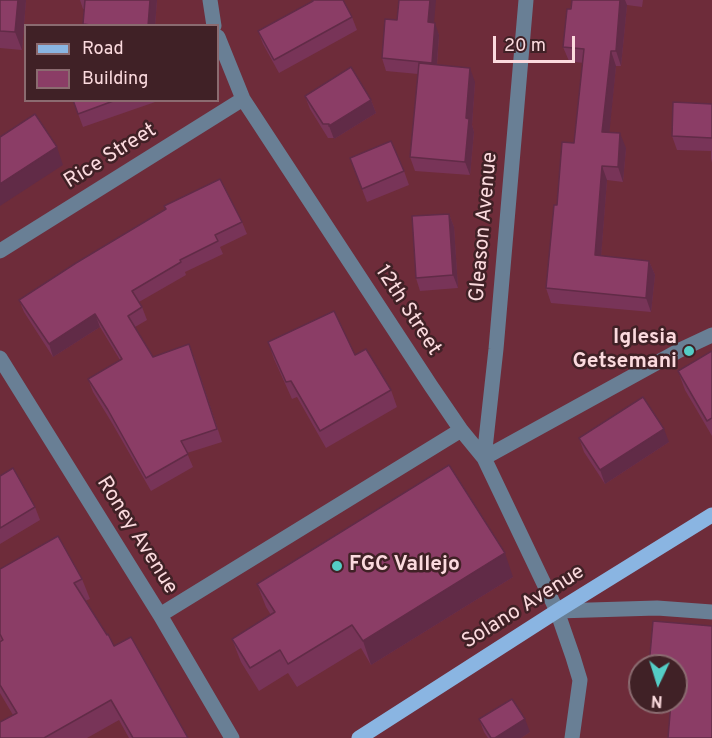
<!DOCTYPE html>
<style>
body{margin:0}
#map{position:relative;width:712px;height:738px;overflow:hidden;background:#6e2c3a;font-family:Overpass,sans-serif}
canvas{display:block}
.legend{position:absolute;left:24px;top:24px;width:195px;height:78px;box-sizing:border-box;background:#402126;border:2px solid #8b6b70;margin:0;padding:8px 10px;list-style:none;font-size:18px;color:#fbdade}
.legend li{display:flex;align-items:center;gap:12px;height:30px}
.legend b{width:30px;border:2px solid #8b6b70}
.north{position:absolute;left:628px;top:654px;width:60px;height:60px;box-sizing:border-box;background:#402126;border:2px solid #8b6b70;border-radius:50%;rotate:184deg;font-size:16px;font-weight:700;line-height:24px;text-align:center;color:#fbdade}
.north::after{content:'';display:block;margin:auto;width:21px;height:27px;background:#54cdc6;clip-path:polygon(50% 0,100% 100%,50% 72%,0 100%)}
.scale{position:absolute;left:493px;top:36px;width:82px;height:27px;box-sizing:border-box;border:3px solid #fbdade;border-top:0;padding-left:8px;font-size:18px;line-height:21px;white-space:nowrap;color:#fbdade;-webkit-text-stroke:4px #402126;paint-order:stroke}
</style>
<div id="map">
<canvas width="712" height="738"></canvas>
<ul class="legend">
<li><b style="height:8px;background:#8ab5e2"></b>Road</li>
<li><b style="height:16px;background:#8b3d66"></b>Building</li>
</ul>
<div class="north">N</div>
<div class="scale">20 m</div>
</div>
<script>
const ctx = document.querySelector('canvas').getContext('2d');
ctx.lineJoin = 'round';
function toPath(rows) {
  const path = new Path2D();
  for (const r of rows) {
    path.moveTo(r[0], r[1]);
    for (let i = 2; i < r.length; i += 2) path.lineTo(r[i], r[i + 1]);
  }
  return path;
}
function stroke(path, color, width, dash) {
  ctx.strokeStyle = color;
  ctx.lineWidth = width;
  ctx.lineCap = dash ? 'butt' : 'round';
  ctx.setLineDash(dash || []);
  ctx.stroke(path);
}
function paint(path, color) {
  ctx.fillStyle = color;
  ctx.fill(path, 'evenodd');
}
function label(font, color, halo, rows, align = 'center') {
  ctx.font = font + ' Overpass,sans-serif';
  ctx.lineWidth = 5;
  ctx.setLineDash([]);
  ctx.textBaseline = 'middle';
  ctx.strokeStyle = halo;
  ctx.fillStyle = color;
  for (const [text, x, y, turn = 0] of rows) {
    ctx.save();
    ctx.translate(x, y);
    ctx.rotate((+turn || 0) * Math.PI / 180);
    ctx.textAlign = isNaN(turn) ? turn : align;
    if (halo) ctx.strokeText(text, 0, 0);
    ctx.fillText(text, 0, 0);
    ctx.restore();
  }
}
stroke(toPath([
 [210,0,214,26],
 [218,37,243,99,431,386,461,430,484,458,557,611,573,657,580,680,572,738],
 [0,251,243,99],
 [0,358,160,615,232,738],
 [484,458,496,349,526,0],
 [484,458,680,350,712,335],
 [557,611,657,608,712,612],
 [160,615,461,430]
]), '#697f95', 15);
stroke(toPath([
 [359,738,557,611,712,515]
]), '#8ab5e2', 15);
paint(toPath([
 [0,0,26,0,22,50,0,48],
 [80,0,157,0,155,26,83,26,84,9,83,9],
 [572,0,643,0,642,7,627,5,621,66,616,66,609,133,626,148,623,182,607,180,601,256,649,261,655,275,651,312,551,303,546,288,557,205,574,143,583,63,569,61,563,47],
 [352,17,357,30,279,73,263,44,258,31],
 [397,20,434,23,439,35,437,65,475,82,472,125,474,132,470,175,415,171,410,157,418,74,386,71,382,58],
 [305,96,371,100,376,113,334,139,334,138,328,138,310,109],
 [73,100,158,100,158,101,83,127],
 [712,104,712,163,711,159,711,151,677,150,672,136],
 [350,158,404,171,409,185,367,202],
 [449,214,454,227,458,288,420,291,416,278],
 [242,222,247,234,220,247,223,254,185,272,186,275,139,302,142,307,147,320,135,327,153,357,194,357,222,442,187,453,193,467,151,491,112,423,93,392,88,379,120,360,100,327,53,357,24,312,19,300],
 [268,342,355,355,391,390,397,407,326,448,297,397,292,399,274,359],
 [712,351,712,436,685,390,678,371],
 [579,438,669,442,605,484,584,452],
 [0,476,35,507,40,520,0,544],
 [0,569,82,579,90,599,85,601,114,646,188,738,129,738,119,720,87,738,0,738,13,715,0,693],
 [513,577,371,665,361,648,297,687,288,673,259,691,241,662,232,639,271,615,266,607,257,584],
 [479,719,530,732,521,738,488,738,484,732]
]), '#783458');
paint(toPath([
 [18,0,26,0,22,50,15,32],
 [150,0,157,0,155,26,148,26],
 [430,0,436,0,433,35,428,22],
 [620,0,625,0,627,5,621,66,616,51],
 [435,23,439,35,436,75,432,63],
 [611,51,616,66,608,147,602,132],
 [470,68,475,82,472,125,474,132,470,175,465,162,466,118],
 [371,100,376,113,334,139,329,126],
 [620,133,626,148,623,182,618,167],
 [57,147,63,165,0,206,0,184],
 [602,166,607,180,600,270,595,255],
 [449,214,454,227,458,288,453,275],
 [649,261,655,275,651,312,646,298],
 [95,314,100,327,53,357,49,344],
 [664,429,669,442,605,484,600,470],
 [505,553,513,577,371,665,363,641],
 [525,719,530,732,521,738,495,738]
]), '#612b47');
const building = toPath([
 [0,0,18,0,15,32,0,31,0,0],
 [85,0,150,0,148,26,98,26,83,24,85,0],
 [312,0,343,0,352,17,274,60,258,31,313,1,312,0],
 [399,0,430,0,428,22,435,23,432,63,382,58,385,19,397,20,399,0],
 [572,0,620,0,616,51,611,51,602,132,620,133,618,167,602,166,595,255,649,261,646,298,546,288,554,205,557,205,562,142,574,143,584,49,563,47,567,9,571,9,572,0],
 [419,63,470,68,466,118,469,119,465,162,410,157,419,63],
 [351,67,371,100,329,126,329,124,323,124,305,96,351,67],
 [73,100,116,100,78,114,73,100],
 [673,102,712,104,712,138,672,136,673,102],
 [35,114,57,147,0,184,0,137,35,114],
 [391,141,404,171,362,189,350,158,391,141],
 [220,179,242,222,215,235,218,241,180,260,181,262,132,291,142,307,128,316,153,357,189,344,217,429,181,441,188,454,146,478,108,410,88,379,122,359,95,314,49,344,19,300,76,263,166,209,164,206,220,179],
 [449,214,453,275,416,278,412,216,449,214],
 [334,311,355,355,366,349,391,390,320,431,291,381,286,382,268,342,334,311],
 [712,351,712,418,707,421,678,371,712,351],
 [643,397,664,429,600,470,579,438,643,397],
 [449,465,505,553,363,641,352,625,288,664,280,650,250,668,232,639,275,612,257,584,449,465],
 [13,468,35,507,0,528,0,476,13,468],
 [58,536,82,579,74,583,107,635,108,634,114,646,131,637,188,738,133,738,111,700,44,738,0,738,0,722,17,713,0,685,0,642,3,640,0,634,0,569,58,536],
 [653,621,712,626,712,738,668,738,671,702,676,702,676,666,649,666,653,621],
 [512,699,525,719,495,738,491,738,479,719,512,699]
]);
paint(building, '#8b3d66');
stroke(building, '#612b47', 1.5);
for (const [x, y, r, color] of [
 [689,351,6,"#54cdc6"],
 [337,566,6,"#54cdc6"]
]) {
  const dot = new Path2D();
  dot.arc(x, y, r, 0, 2 * Math.PI);
  ctx.fillStyle = color;
  ctx.fill(dot);
  stroke(dot, '#402126', 2);
}
label('21px', '#fbdade', '#402126', [
 ["Rice Street",111,157,-32],
 ["Gleason Avenue",485,227,-85],
 ["12th Street",407,311,57],
 ["Roney Avenue",136,536,58],
 ["Solano Avenue",524,608,-32]
]);
label('bold 21px', '#fbdade', '#402126', [
 ["Iglesia",677,339],
 ["Getsemani",677,363],
 ["FGC Vallejo",349,566,"left"]
], 'right');
</script>
